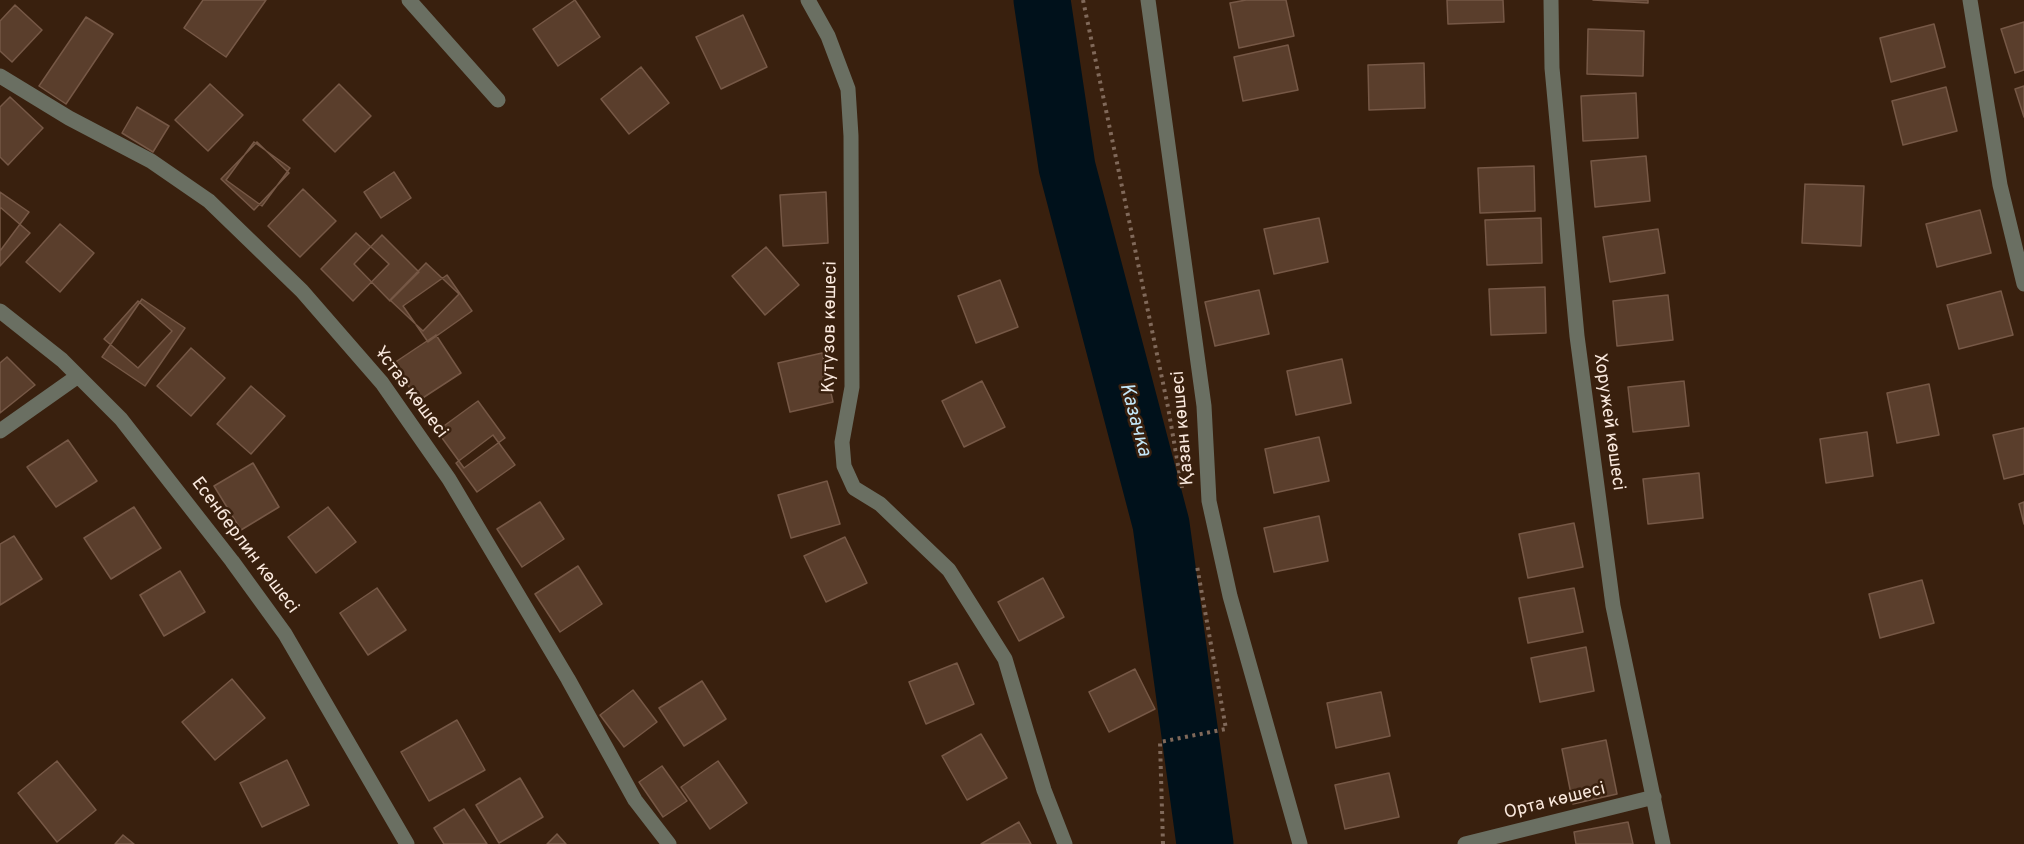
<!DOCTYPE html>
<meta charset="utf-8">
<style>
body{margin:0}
canvas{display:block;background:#39200e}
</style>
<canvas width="2024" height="844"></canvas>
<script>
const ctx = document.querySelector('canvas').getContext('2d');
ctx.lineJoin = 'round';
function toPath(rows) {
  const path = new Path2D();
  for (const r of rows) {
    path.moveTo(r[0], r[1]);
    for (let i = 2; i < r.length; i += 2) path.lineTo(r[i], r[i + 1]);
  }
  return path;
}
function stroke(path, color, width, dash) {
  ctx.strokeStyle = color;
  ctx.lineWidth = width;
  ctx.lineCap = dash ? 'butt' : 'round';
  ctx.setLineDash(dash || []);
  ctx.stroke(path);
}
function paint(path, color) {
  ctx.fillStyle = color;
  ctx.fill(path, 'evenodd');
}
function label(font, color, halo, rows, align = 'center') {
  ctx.font = font + ' Overpass,sans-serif';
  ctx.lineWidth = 5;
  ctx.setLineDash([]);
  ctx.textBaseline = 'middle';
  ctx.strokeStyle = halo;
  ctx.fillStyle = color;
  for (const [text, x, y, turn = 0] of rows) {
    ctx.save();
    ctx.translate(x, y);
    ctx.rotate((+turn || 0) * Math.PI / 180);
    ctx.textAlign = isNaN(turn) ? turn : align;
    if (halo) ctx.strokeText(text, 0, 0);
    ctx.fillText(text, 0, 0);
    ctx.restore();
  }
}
stroke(toPath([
 [1042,0,1067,167,1161,524,1205,844]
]), '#00111b', 57);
const building = toPath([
 [203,0,266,0,226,57,184,28,203,0],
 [575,0,600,37,558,66,533,29,575,0],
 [1246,0,1286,0,1294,36,1239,48,1230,3,1246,0],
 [1447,0,1503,0,1504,22,1448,24,1447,0],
 [1593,0,1648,0,1648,3,1593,0],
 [15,5,42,30,12,62,0,51,0,21,15,5],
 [743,15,767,67,721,89,696,37,743,15],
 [86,17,113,34,66,104,39,86,86,17],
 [2024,22,2024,70,2015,73,2001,29,2024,22],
 [1934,24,1945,67,1891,82,1880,38,1934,24],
 [1588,29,1644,31,1643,76,1587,74,1588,29],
 [1288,45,1298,90,1243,101,1234,57,1288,45],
 [1424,63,1425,108,1369,110,1368,65,1424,63],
 [641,67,669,103,629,134,601,99,641,67],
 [210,84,243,115,208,151,175,120,210,84],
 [339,84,371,116,335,152,303,120,339,84],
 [2024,86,2024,117,2015,89,2024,86],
 [1946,87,1957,131,1903,145,1892,101,1946,87],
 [1636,93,1638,138,1583,141,1581,96,1636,93],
 [10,97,43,128,8,165,0,157,0,107,10,97],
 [137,107,169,126,153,152,122,133,137,107],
 [254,142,290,168,262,206,226,180,254,142],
 [257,142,289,173,254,210,221,179,257,142],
 [1646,156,1650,201,1595,207,1591,161,1646,156],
 [1534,166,1535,211,1480,213,1478,168,1534,166],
 [394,172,411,198,381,218,364,192,394,172],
 [1805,184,1864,186,1861,246,1802,243,1805,184],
 [303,189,336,221,300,257,268,226,303,189],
 [0,192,29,212,0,251,0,192],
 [826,192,828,243,783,246,780,195,826,192],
 [0,207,30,233,0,266,0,207],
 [1980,210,1991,253,1937,267,1926,224,1980,210],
 [1319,218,1328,262,1274,274,1264,229,1319,218],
 [1541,218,1542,263,1487,265,1485,220,1541,218],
 [60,224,94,253,60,292,26,262,60,224],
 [1658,229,1665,273,1610,282,1603,237,1658,229],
 [356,233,389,264,353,301,321,269,356,233],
 [382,235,419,272,390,301,354,264,382,235],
 [766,247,799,285,765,315,732,276,766,247],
 [426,263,459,294,423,331,390,300,426,263],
 [447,275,472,311,428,342,403,306,447,275],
 [1000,280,1018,327,976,343,958,296,1000,280],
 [1545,287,1546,333,1491,335,1489,289,1545,287],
 [1259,290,1269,334,1215,346,1205,302,1259,290],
 [2001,291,2013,335,1959,349,1947,305,2001,291],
 [1668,295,1673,340,1617,346,1613,301,1668,295],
 [142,299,185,328,145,386,102,357,142,299],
 [138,301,172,331,138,368,104,339,138,301],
 [436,335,461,373,418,401,394,363,436,335],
 [191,348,225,378,191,416,157,386,191,348],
 [822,353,833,402,790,412,778,363,822,353],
 [7,357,35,385,0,413,0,363,7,357],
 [1342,359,1351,403,1296,415,1287,371,1342,359],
 [982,381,1005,427,964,447,942,401,982,381],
 [1684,381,1689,426,1633,432,1628,387,1684,381],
 [1929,384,1939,435,1897,443,1887,393,1929,384],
 [251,386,285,416,251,454,217,424,251,386],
 [478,401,505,438,464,468,437,431,478,401],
 [2024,428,2024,474,2004,479,1993,435,2024,428],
 [1867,432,1873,476,1826,483,1820,439,1867,432],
 [493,435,515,465,477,492,456,463,493,435],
 [1319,437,1329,481,1274,493,1265,449,1319,437],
 [68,440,97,481,56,507,27,467,68,440],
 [253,463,279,507,241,530,214,486,253,463],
 [1699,473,1703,518,1648,524,1643,479,1699,473],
 [827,481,840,524,791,538,778,495,827,481],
 [540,502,564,539,522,567,497,529,540,502],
 [2024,502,2024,524,2019,504,2024,502],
 [134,507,161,548,111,579,84,538,134,507],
 [328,507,356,542,316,573,288,537,328,507],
 [1319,516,1328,561,1274,572,1264,528,1319,516],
 [1574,523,1583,567,1528,578,1519,534,1574,523],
 [14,536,42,579,0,605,0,544,14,536],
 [845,537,867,583,826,602,804,556,845,537],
 [578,566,602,604,560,632,535,594,578,566],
 [180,571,205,612,164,636,140,595,180,571],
 [1043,578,1064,617,1019,641,998,602,1043,578],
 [1922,580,1934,623,1880,638,1869,594,1922,580],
 [377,588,406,630,368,655,340,613,377,588],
 [1574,588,1583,632,1528,643,1519,598,1574,588],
 [1586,647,1594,691,1540,702,1531,658,1586,647],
 [957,663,974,704,926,724,909,682,957,663],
 [1135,669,1155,709,1109,732,1089,692,1135,669],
 [232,679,265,718,215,760,182,722,232,679],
 [702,681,726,719,684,746,659,708,702,681],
 [633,690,657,722,624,747,600,715,633,690],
 [1381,692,1390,736,1336,748,1327,703,1381,692],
 [457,720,485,770,429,801,401,752,457,720],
 [981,734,1007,778,967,800,942,756,981,734],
 [1606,740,1617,794,1573,804,1562,749,1606,740],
 [287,760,309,805,262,827,240,783,287,760],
 [57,761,96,810,57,842,18,793,57,761],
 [718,761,747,803,710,829,681,787,718,761],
 [662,766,687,801,663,817,639,782,662,766],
 [1389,773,1399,817,1345,829,1335,785,1389,773],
 [520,778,543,817,499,843,476,805,520,778],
 [464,809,487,844,444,844,434,828,464,809],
 [1019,822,1031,844,981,844,1019,822],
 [1628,822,1633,844,1576,844,1574,832,1628,822],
 [557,834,566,844,547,844,557,834],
 [123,835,134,844,115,844,123,835]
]);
paint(building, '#5a3e2c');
stroke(building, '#765846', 1.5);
stroke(toPath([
 [1083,0,1168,407,1182,488],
 [1163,844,1160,742,1226,729,1197,566]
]), '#80695a', 4, [3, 4.5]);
stroke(toPath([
 [409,0,498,100],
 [808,0,828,36,848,89,851,136,852,387,842,442,844,466,854,488,880,504,949,570,1005,659,1044,790,1065,844],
 [1148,0,1204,406,1209,501,1230,596,1300,844],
 [1551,0,1552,68,1577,336,1613,606,1663,844],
 [1970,0,2000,185,2024,284],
 [0,76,69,118,151,161,209,201,302,291,382,383,449,479,568,679,635,800,669,844],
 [0,311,62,360,121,419,232,561,285,634,407,844],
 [0,431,78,376],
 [1465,844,1654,797]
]), '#6a6f62', 15);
label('18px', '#fae9de', '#39200e', [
 ["Кутузов көшесі",831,327,-89],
 ["Ұстаз көшесі",410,393,53],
 ["Хоружей көшесі",1608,422,82],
 ["Қазан көшесі",1184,428,-95],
 ["Есенберлин көшесі",244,546,53],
 ["Орта көшесі",1555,802,-14]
]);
label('italic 20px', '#c3e7f9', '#39200e', [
 ["Казачка",1134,420,75]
]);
</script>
